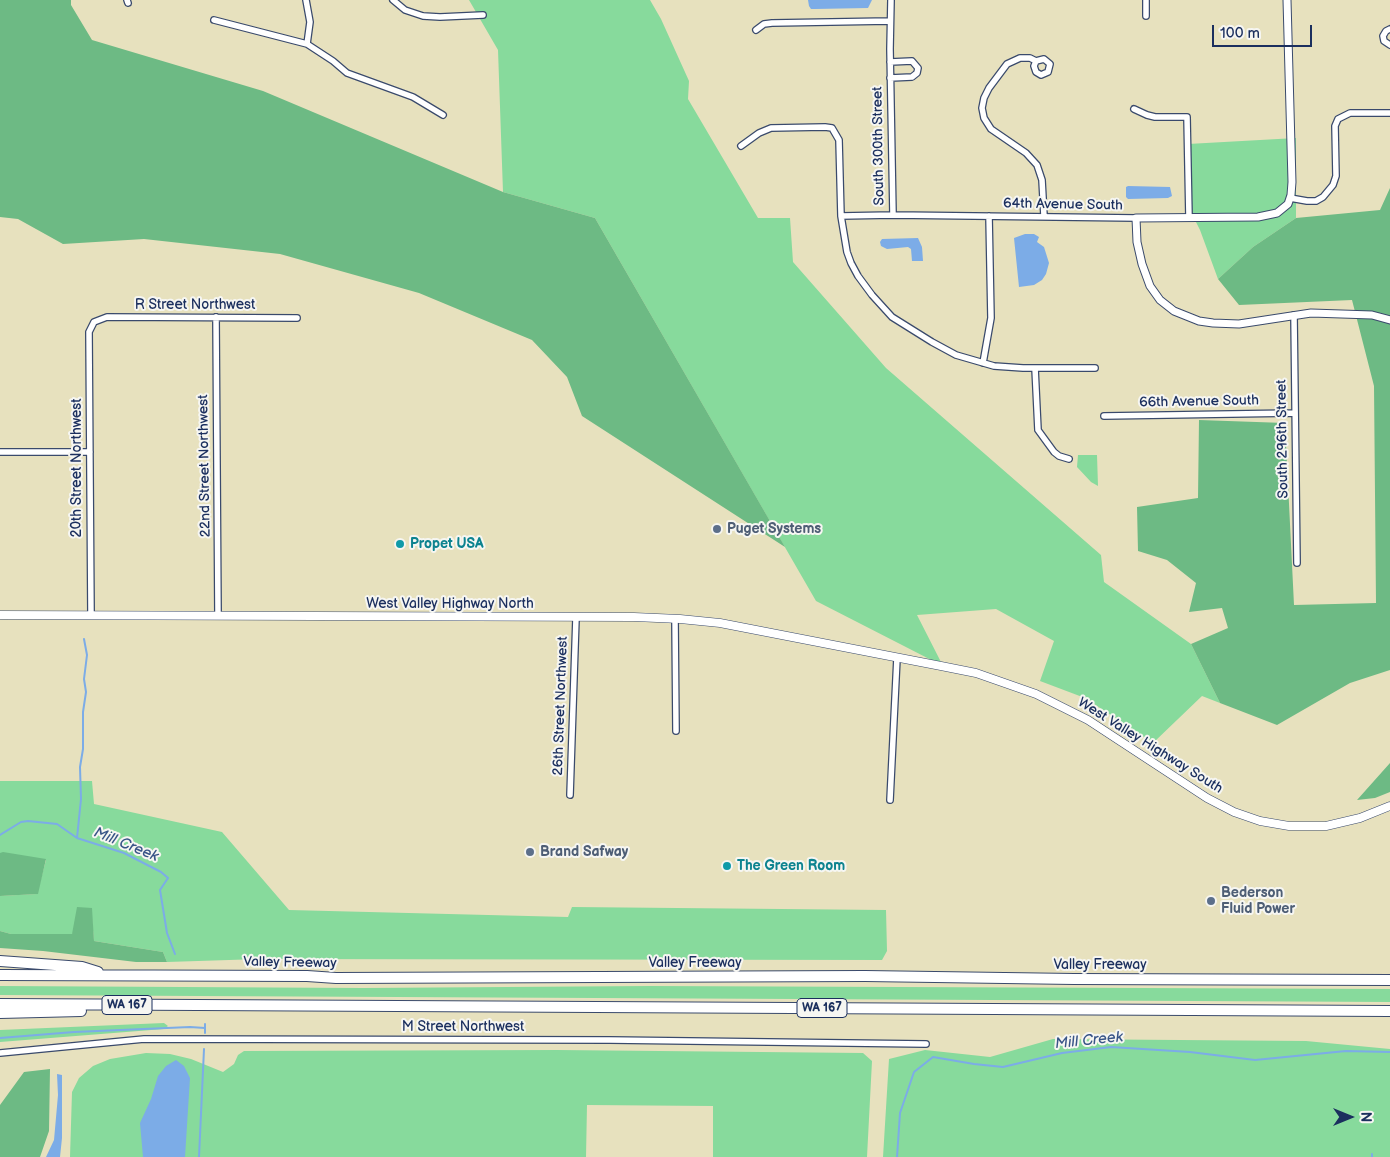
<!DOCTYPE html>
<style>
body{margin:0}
#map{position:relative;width:1390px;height:1157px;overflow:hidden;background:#e7e1be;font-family:"Balsamiq Sans",sans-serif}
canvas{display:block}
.north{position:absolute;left:1325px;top:1092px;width:50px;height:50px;-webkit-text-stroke:4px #f6f6f2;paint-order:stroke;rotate:90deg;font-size:14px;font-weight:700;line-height:20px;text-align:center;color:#1b2f5e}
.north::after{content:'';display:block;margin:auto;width:18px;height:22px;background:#1b2f5e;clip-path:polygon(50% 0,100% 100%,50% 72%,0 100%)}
.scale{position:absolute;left:1212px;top:25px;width:100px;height:22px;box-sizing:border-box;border:2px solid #1b2f5e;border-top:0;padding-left:6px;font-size:15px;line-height:18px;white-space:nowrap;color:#1b2f5e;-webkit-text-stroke:4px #f6f6f2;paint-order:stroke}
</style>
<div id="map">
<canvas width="1390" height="1157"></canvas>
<div class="north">N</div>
<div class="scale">100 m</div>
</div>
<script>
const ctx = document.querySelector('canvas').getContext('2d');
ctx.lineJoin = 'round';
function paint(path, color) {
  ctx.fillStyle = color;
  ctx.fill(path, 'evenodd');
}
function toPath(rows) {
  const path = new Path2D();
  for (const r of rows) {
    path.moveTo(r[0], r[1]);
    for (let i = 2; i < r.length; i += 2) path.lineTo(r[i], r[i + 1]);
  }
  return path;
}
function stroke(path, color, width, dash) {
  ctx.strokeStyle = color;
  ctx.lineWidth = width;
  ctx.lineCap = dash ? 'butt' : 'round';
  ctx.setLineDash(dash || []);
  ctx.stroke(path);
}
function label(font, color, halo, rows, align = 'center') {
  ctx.font = font + ' "Balsamiq Sans",sans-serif';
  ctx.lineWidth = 4;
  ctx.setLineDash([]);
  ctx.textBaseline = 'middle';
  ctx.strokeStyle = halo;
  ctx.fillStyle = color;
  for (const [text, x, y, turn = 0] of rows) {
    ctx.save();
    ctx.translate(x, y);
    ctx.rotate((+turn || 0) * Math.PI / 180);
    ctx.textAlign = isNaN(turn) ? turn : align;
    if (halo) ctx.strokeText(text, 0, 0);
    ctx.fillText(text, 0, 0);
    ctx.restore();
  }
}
paint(toPath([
 [469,0,650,0,661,19,689,81,688,99,758,218,790,218,793,262,886,368,1101,555,1104,582,1191,644,1220,703,1202,696,1153,743,1085,698,1040,681,1054,641,996,609,917,615,943,666,816,601,595,218,503,192,498,50],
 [1296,138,1296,218,1253,247,1218,279,1200,230,1194,218,1189,218,1188,144],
 [1078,455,1097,455,1098,486,1091,482,1077,467],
 [0,781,92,781,94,804,222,832,289,910,568,917,572,907,886,910,887,951,882,960,260,959,167,962,163,952,94,941,91,908,72,934,11,934,0,931,0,896,37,894,46,860,0,853],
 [0,986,364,988,650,986,1390,989,1390,1002,0,995],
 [164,1023,168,1026,164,1029,0,1042,0,1030],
 [1053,1039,1306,1041,1390,1049,1390,1157,883,1157,889,1059,925,1050,990,1057],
 [557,1050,863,1053,872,1061,867,1157,713,1157,713,1106,587,1105,586,1157,70,1157,72,1092,79,1078,93,1066,110,1059,146,1053,170,1054,191,1059,223,1072,234,1064,238,1055,244,1051]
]), '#87da9c');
paint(toPath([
 [0,0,71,0,71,5,92,40,263,91,503,192,595,218,785,547,582,416,567,377,532,340,419,293,280,254,144,239,63,244,18,219,0,217],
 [1390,188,1390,670,1350,683,1277,725,1220,703,1191,644,1228,628,1222,608,1189,612,1196,583,1167,560,1138,551,1137,507,1198,498,1199,420,1285,423,1294,605,1376,603,1374,386,1352,300,1239,305,1218,279,1253,247,1296,218,1380,210],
 [1390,763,1390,792,1375,798,1357,800],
 [3,852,46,859,38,894,0,896,0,853],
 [77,907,92,908,94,941,163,952,167,962,136,962,43,951,0,948,0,931,11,934,72,934],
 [50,1069,49,1131,40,1157,0,1157,0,1105,24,1072]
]), '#6dba84');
paint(toPath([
 [808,0,872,0,868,8,815,9,811,9,809,6],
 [1128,186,1170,187,1172,196,1168,198,1128,199,1126,197,1126,187],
 [1025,234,1034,234,1039,237,1037,242,1044,247,1049,263,1046,274,1042,280,1034,285,1019,287,1014,238],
 [918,238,922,247,923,261,912,261,911,249,908,247,887,249,881,246,880,242,882,239],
 [176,1060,184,1066,190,1078,185,1157,143,1157,140,1123,151,1099,158,1076,166,1066],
 [57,1074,62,1075,62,1138,60,1157,46,1157,54,1140,58,1095]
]), '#7cace7');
stroke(toPath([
 [0,835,21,822,28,821,57,824,77,838,124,853,161,872,168,878,160,890,167,933,175,954],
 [77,838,81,799,80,767,83,749,83,712,86,692,84,679,87,655,84,639],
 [205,1024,205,1033],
 [0,1038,74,1032,190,1027,205,1028],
 [1372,1154,1372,1157],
 [199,1157,204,1049],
 [897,1157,900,1113,914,1072,933,1057,974,1064,1003,1067,1062,1053,1111,1047,1190,1052,1255,1060,1346,1051,1390,1052]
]), '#7cace7', 2);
const minor = toPath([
 [127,0,128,3],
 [306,0,310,22,307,44],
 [393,0,405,10,423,16,440,17,483,15],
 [891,0,890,49,893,215],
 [1146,0,1146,16],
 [214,20,307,44,333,61,347,73,413,97,443,115],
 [1390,29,1386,31,1383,36,1384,41,1390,45],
 [756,30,764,24,772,23,890,21],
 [1036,61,1034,66,1036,72,1041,75,1048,72,1050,64,1044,59,1036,61,1030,58,1020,58,1007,64,989,88,984,98,982,108,984,118,991,129,1026,153,1037,165,1042,180,1044,216],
 [890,62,912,61,918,68,917,73,912,77,890,78],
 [1134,109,1147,115,1155,117,1187,117,1189,218],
 [741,146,759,133,771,128,825,127,832,128,839,140,841,216,847,252,851,263,858,276,872,295,892,317,932,342,956,355,994,366,1023,368,1095,368],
 [1290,198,1307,201,1316,201,1323,197,1333,185,1336,176,1335,126,1338,119,1350,113,1390,113],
 [841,216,893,215,1136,218],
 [1294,315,1297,563],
 [216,317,218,615],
 [983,363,991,318,989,216],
 [1035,368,1038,430,1054,452,1059,456,1069,459],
 [1104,416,1295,413],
 [0,452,90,452],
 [91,615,89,332,94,322,107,317,297,318],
 [675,619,676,731],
 [570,795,576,618],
 [890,800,897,658],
 [0,1053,144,1039,610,1040,926,1044]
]);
const tertiary = toPath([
 [1287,0,1292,182,1291,195,1288,204,1277,213,1258,217,1136,218,1137,242,1142,264,1150,286,1160,300,1174,311,1199,321,1213,323,1239,324,1311,313,1372,315,1390,320]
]);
const secondary = toPath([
 [0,615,634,617,680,619,720,623,941,666,976,673,1036,694,1088,720,1207,798,1234,812,1260,821,1289,826,1326,826,1360,818,1390,806]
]);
const motorway = toPath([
 [0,961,82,967,98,972],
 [0,975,307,976,336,978,865,976,1074,979,1390,980],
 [0,1004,1390,1011],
 [0,1013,81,1011]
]);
stroke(minor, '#3a4a6c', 8);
stroke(tertiary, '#3a4a6c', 9);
stroke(secondary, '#3a4a6c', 9);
stroke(motorway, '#3a4a6c', 12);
stroke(minor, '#fff', 5.5);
stroke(tertiary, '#fff', 7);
stroke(secondary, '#fff', 8);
stroke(motorway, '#fff', 10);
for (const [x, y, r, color] of [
 [717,529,5,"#5c6f8a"],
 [400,544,5,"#0f9aa8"],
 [530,852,5,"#5c6f8a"],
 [727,866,5,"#0f9aa8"],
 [1211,901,5,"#5c6f8a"]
]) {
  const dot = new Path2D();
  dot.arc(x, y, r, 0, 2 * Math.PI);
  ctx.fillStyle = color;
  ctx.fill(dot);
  stroke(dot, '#f6f6f2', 2);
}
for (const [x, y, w] of [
 [127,1005,50],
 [822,1008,50]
]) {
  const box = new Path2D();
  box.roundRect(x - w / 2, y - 9.5, w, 19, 4);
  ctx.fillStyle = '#f6f6f2';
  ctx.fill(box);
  stroke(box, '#1b2f5e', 1);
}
label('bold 12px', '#1b2f5e', null, [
 ["WA 167",127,1005],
 ["WA 167",822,1008]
]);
label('14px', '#1b2f5e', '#f6f6f2', [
 ["South 300th Street",879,146,-91],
 ["64th Avenue South",1063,205,1],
 ["R Street Northwest",195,305],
 ["66th Avenue South",1199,402,-1],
 ["South 296th Street",1283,439,-91],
 ["22nd Street Northwest",205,466,-91],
 ["20th Street Northwest",77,468,-90],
 ["West Valley Highway North",450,604],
 ["26th Street Northwest",561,706,-88],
 ["West Valley Highway South",1150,746,32],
 ["Valley Freeway",290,963,1],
 ["Valley Freeway",695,963],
 ["Valley Freeway",1100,965],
 ["M Street Northwest",463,1027]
]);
label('bold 14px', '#4e5e75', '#f6f6f2', [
 ["Puget Systems",727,529],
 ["Brand Safway",540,852],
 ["Bederson",1221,893],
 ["Fluid Power",1221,909]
], 'left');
label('bold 14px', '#0d838f', '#f6f6f2', [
 ["Propet USA",410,544],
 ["The Green Room",737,866]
], 'left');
label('italic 15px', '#385487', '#f6f6f2', [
 ["Mill Creek",126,845,22],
 ["Mill Creek",1089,1041,-6]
]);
</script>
